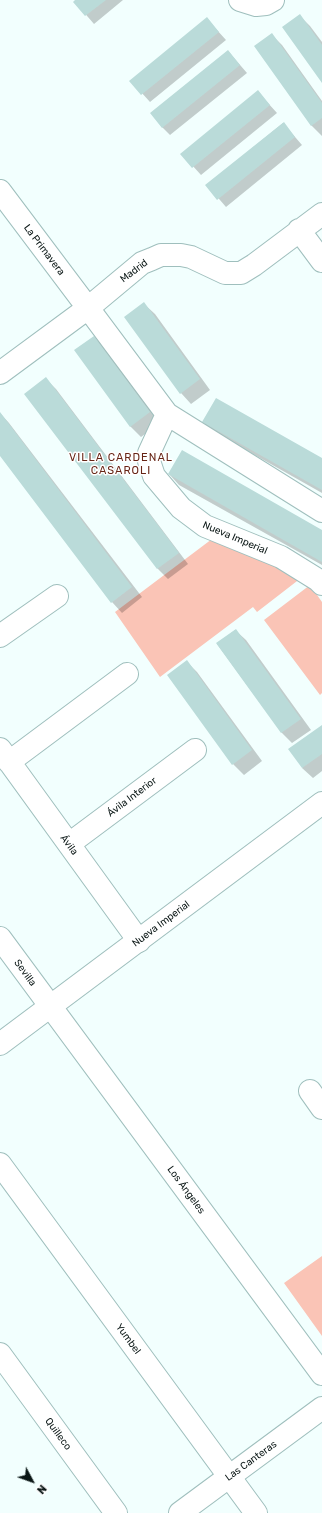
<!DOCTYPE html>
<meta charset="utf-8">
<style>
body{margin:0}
#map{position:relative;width:322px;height:1513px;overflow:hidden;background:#f2fffe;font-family:Rubik,sans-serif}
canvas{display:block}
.north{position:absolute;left:12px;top:1461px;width:40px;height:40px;-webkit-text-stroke:3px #fff;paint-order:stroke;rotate:131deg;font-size:11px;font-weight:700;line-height:16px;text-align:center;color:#0a1615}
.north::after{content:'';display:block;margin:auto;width:14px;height:18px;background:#0a1615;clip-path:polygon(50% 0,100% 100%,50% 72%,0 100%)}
</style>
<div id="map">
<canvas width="322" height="1513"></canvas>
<div class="north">N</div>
</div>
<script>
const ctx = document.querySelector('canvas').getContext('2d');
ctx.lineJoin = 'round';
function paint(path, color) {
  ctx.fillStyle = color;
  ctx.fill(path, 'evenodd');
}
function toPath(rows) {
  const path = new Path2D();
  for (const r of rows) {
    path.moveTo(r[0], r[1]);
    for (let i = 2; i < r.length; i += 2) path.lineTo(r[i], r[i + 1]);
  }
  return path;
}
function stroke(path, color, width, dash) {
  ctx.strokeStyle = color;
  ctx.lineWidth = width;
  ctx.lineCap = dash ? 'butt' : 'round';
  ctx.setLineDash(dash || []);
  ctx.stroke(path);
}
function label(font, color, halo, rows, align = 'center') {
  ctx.font = font + ' Rubik,sans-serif';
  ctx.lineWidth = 3;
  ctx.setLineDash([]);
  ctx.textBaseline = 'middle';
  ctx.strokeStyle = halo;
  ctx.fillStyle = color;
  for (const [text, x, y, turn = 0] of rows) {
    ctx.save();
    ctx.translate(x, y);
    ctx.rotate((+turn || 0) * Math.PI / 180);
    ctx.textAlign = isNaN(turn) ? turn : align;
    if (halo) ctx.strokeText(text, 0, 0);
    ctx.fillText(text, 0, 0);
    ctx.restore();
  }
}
paint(toPath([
 [212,539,277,563,301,578,257,612,253,607,160,677,115,612],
 [310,585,322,602,322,693,320,695,264,620],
 [322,1256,322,1336,284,1283]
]), '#fac4b6');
paint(toPath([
 [77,0,123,0,94,24,75,2],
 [299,15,310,26,322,42,322,82],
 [207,19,226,40,150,102,131,81],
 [272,35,282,45,322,101,322,136,311,125],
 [228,51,247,73,170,135,162,127],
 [258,92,277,113,201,175,182,154],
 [283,123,302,145,226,207,207,185],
 [144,304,155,314,210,390,191,404,181,393],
 [94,337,104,347,160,423,141,437,130,426],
 [46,379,56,389,188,564,168,579,158,569,26,394],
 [0,413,9,423,142,597,122,613,112,602,0,454],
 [203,422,322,459,322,493,214,432],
 [169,474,322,531,322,565,179,485],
 [235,630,246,640,311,730,292,743,282,733,217,644],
 [187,662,197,672,262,761,244,775,233,764],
 [322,727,322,771,313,778,302,768]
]), '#0003');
paint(toPath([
 [75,0,106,0,85,16,73,2],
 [300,14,322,45,322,83,282,27],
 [207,17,219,32,141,95,129,81],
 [272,33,322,103,322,118,311,126,254,46],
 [228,50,240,65,162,128,150,113],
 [258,90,270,105,192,168,180,154],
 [284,122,295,137,217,200,205,185],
 [144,302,200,379,180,394,124,317],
 [94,336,150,412,130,427,74,350],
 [46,377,179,553,157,569,24,394],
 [216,398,322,458,322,490,202,422],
 [0,412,132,587,111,603,0,456],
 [182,450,322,530,322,562,168,474],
 [236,629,301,719,281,733,216,643],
 [187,660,252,750,232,765,167,675],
 [322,725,322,754,302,768,288,749]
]), '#badbd9');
const minor = toPath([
 [240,0,256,5,266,4,273,0],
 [0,191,88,308,167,414,322,511],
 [299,230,322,261],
 [0,373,88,308,142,263,152,259,161,255,181,255,191,257,225,273,241,273,254,265,322,214],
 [167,414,149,453,149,461,154,476,181,508,205,526,281,557,318,580,322,584],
 [0,636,57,596],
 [0,749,139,941],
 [9,762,127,674],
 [69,844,195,750],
 [0,938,322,1374],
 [310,1091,322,1108],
 [0,1164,256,1513],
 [0,1354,116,1513]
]);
const tertiary = toPath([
 [0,1044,322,803],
 [180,1513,322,1408]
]);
stroke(minor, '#9fbfbd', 24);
stroke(tertiary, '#9fbfbd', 24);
stroke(minor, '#fff', 22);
stroke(tertiary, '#fff', 22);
label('10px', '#0a1615', '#fff', [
 ["La Primavera",44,250,53],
 ["Madrid",134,271,-37],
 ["Nueva Imperial",235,538,23],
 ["Ávila Interior",132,797,-37],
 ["Ávila",69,845,54],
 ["Nueva Imperial",161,924,-37],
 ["Sevilla",25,973,54],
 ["Los Ángeles",186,1190,54],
 ["Yumbel",128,1339,54],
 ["Quilleco",58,1434,54],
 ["Las Canteras",251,1461,-36]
]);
ctx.letterSpacing = '1px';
label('11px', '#672415', '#fff', [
 ["VILLA CARDENAL",121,458],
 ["CASAROLI",121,471]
]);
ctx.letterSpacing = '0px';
</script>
